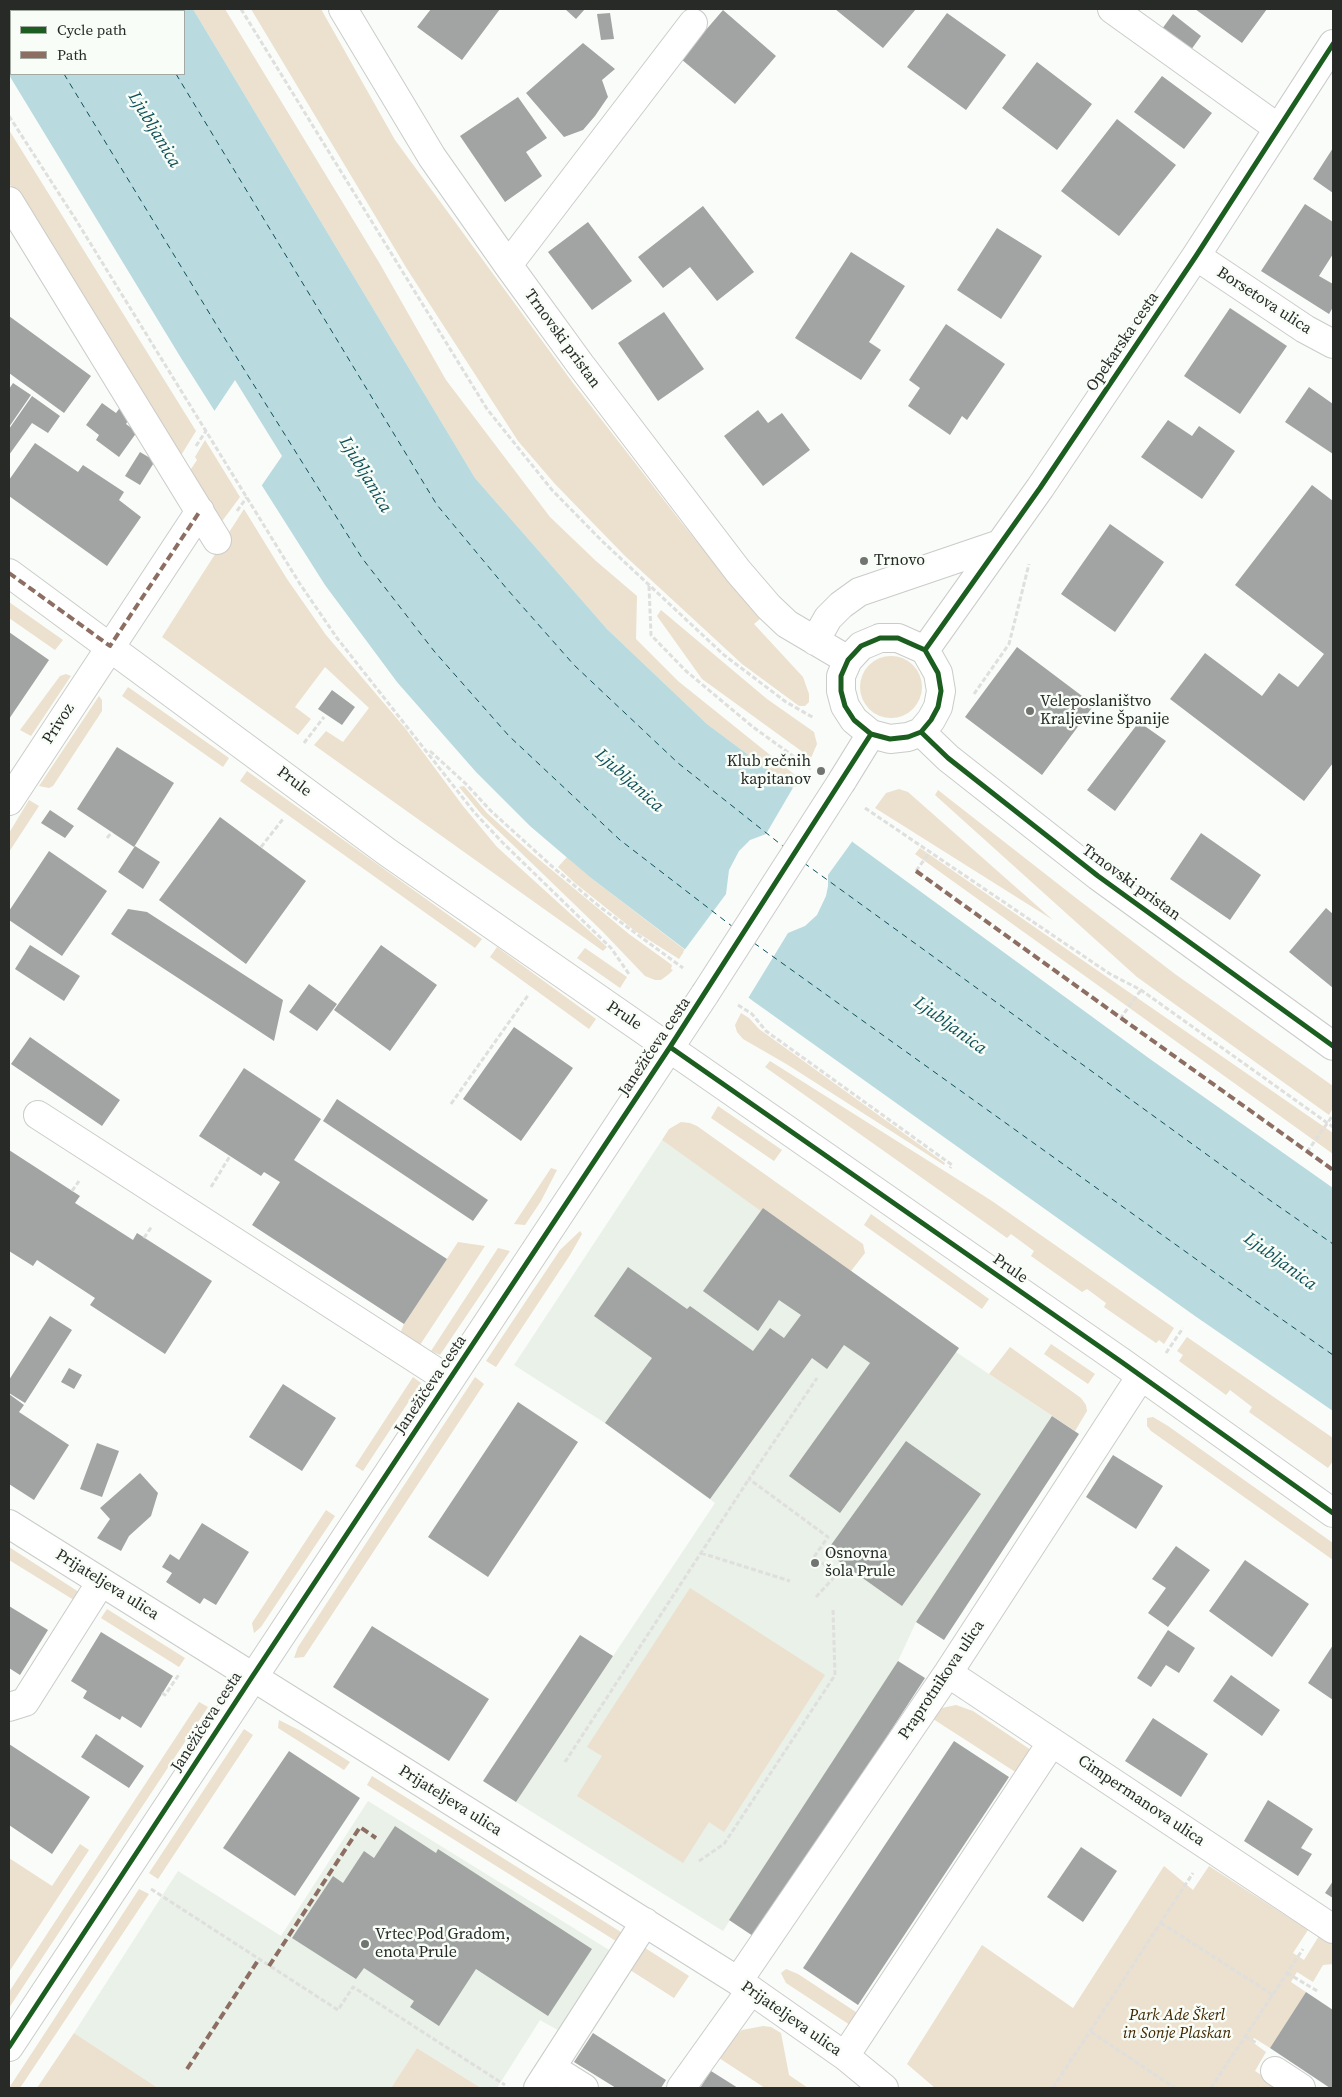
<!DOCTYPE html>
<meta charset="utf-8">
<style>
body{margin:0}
#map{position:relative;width:1342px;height:2097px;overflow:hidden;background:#f9fcf8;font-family:"Source Serif 4",serif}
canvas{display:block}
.frame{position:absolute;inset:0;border:10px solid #282a28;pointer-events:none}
.legend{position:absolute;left:10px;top:10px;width:175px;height:65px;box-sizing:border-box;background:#f8fdf7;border:1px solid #a5a9a4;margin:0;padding:6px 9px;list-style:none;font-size:15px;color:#282a28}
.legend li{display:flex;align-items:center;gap:10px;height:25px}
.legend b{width:25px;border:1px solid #a5a9a4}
</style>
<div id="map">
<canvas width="1342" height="2097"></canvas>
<div class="frame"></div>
<ul class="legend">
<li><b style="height:6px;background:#1b5e20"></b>Cycle path</li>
<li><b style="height:6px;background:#8d6e63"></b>Path</li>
</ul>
</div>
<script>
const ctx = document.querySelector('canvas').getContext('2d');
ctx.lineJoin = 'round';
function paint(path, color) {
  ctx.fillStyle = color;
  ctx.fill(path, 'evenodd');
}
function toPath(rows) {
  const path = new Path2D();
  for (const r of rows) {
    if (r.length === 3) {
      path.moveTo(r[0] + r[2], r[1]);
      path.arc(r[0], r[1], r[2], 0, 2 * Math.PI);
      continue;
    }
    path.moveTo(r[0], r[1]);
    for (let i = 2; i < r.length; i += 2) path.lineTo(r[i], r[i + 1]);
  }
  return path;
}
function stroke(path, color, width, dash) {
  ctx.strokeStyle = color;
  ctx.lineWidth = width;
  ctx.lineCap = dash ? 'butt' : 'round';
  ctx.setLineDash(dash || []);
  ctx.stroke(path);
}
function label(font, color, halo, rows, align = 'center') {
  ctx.font = font + ' "Source Serif 4",serif';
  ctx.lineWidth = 5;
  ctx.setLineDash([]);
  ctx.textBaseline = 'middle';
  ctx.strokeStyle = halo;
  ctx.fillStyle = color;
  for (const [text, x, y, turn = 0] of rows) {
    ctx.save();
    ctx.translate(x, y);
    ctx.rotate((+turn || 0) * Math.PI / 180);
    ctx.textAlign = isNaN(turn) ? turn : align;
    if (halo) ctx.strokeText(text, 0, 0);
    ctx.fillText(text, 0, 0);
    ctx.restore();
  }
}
paint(toPath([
 [662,1140,761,1210,763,1208,959,1348,956,1352,1052,1416,916,1622,898,1661,723,1931,516,1802,715,1503,605,1423,514,1365],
 [368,1801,614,1953,563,2033,540,2020,497,2088,481,2088,417,2048,391,2088,158,2088,74,2033,178,1871,281,1936]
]), '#eaf1e8');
paint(toPath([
 [193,9,225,9,380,264,446,380,550,517,596,561,637,596,636,639,678,681,800,779,794,789,707,724,607,629,475,478],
 [251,9,321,9,395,140,573,383,681,522,760,619,754,624,803,677,809,694,809,702,805,706,799,706,742,664,624,555,555,484,518,441,407,269],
 [9,130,196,431,180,457,9,183],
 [205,440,240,497,220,524,189,472,197,460,195,457],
 [244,509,287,579,326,635,405,728,463,806,497,847,607,947,603,951,314,745,326,731,343,742,369,708,325,667,295,707,311,719,298,735,162,637],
 [9,602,63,640,55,650,9,618],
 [661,610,767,699,814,732,817,744,811,758,702,679,657,616],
 [891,687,31],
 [66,674,71,676,31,736,20,730,60,676],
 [128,687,229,758,223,767,122,696],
 [99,696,102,700,102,711,53,786,49,788,39,786],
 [247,771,482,939,475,948,240,781],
 [464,786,487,813,530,852,629,934,672,965,671,969,673,970,669,974,661,980,655,980,645,976,602,931,482,815,459,787],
 [899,789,908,792,1053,920,875,808,886,793],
 [938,790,1076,898,1175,974,1333,1086,1333,1108,1329,1115,1137,977,935,795],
 [29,800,39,806,9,852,9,833],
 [920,848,1333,1133,1333,1154,915,854],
 [567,857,591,878,685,950,679,959,635,931,575,883,558,867],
 [497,947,596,1019,589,1029,490,957],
 [585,948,627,977,620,988,577,958],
 [741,1013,749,1018,759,1029,945,1163,944,1165,788,1065,743,1039,737,1032,735,1025],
 [770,1061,992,1201,1174,1328,1164,1344,1159,1340,1156,1343,1104,1307,1106,1303,1087,1289,1082,1292,1031,1256,1034,1251,1011,1234,1007,1238,765,1067],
 [718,1106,782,1150,774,1161,711,1118],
 [681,1122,690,1123,697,1126,863,1244,865,1253,851,1271,763,1208,761,1211,662,1140,669,1129],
 [551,1168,557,1170,541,1201,525,1225,514,1224],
 [871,1214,989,1299,982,1309,864,1225],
 [580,1231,582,1234,570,1255,496,1367,486,1361,560,1250],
 [458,1242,485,1246,418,1348,399,1336,404,1324],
 [498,1248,510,1251,440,1355,431,1351],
 [1187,1337,1333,1438,1333,1461,1328,1468,1249,1412,1252,1407,1230,1390,1226,1395,1179,1361,1183,1355,1177,1351],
 [1051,1344,1095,1374,1088,1384,1044,1354],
 [1010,1347,1081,1398,1086,1405,1087,1411,1075,1431,989,1374],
 [413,1377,421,1383,363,1471,355,1466],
 [475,1377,484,1384,304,1657,294,1658,298,1647],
 [1153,1417,1168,1426,1333,1543,1333,1560,1151,1431,1147,1426,1147,1418],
 [326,1510,335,1516,261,1627,254,1633,252,1623],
 [9,1547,82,1594,77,1602,9,1560],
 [690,1588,825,1675,724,1832,709,1822,683,1863,577,1796,602,1756,587,1747],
 [107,1609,185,1658,179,1667,101,1618],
 [199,1702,208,1707,9,2008,9,1992],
 [956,1705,973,1711,1034,1752,1020,1775,930,1717,942,1708],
 [279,1720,299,1730,350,1762,344,1770,278,1728],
 [244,1729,253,1735,158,1879,149,1873],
 [372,1776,624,1934,619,1943,367,1785],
 [80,1844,89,1850,9,1972,9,1858,52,1886],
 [1164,1866,1193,1890,1209,1866,1308,1930,1293,1953,1304,1960,1319,1936,1333,1945,1333,1964,1323,1965,1313,1982,1297,1972,1291,1982,1306,1992,1270,2048,1254,2038,1251,2041,1266,2052,1255,2071,1282,2088,935,2088,907,2064,982,1945,1073,2008],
 [139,1889,149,1894,20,2088,9,2088],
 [642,1946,689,1976,674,1998,627,1968],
 [786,1969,798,1974,862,2016,853,2027,786,1983,781,1973],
 [763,2026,771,2027,781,2033,789,2075,808,2088,765,2088,719,2058,734,2037,742,2030],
 [74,2033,158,2088,37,2088],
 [417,2048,481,2088,391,2088]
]), '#ece0ce');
paint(toPath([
 [9,9,193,9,475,478,607,629,707,724,794,789,854,843,1150,1059,1333,1188,1333,1411,1195,1316,753,1001,591,878,530,826,476,772,397,682,325,585,181,358,9,75],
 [11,11,184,11,184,74,11,74]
]), '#b9dade');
paint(toPath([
 [235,380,282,456,260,488,213,413],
 [794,786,854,839,828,875,828,886,826,896,817,915,805,926,788,933,747,1000,683,952,726,894,729,870,739,851,750,840,766,834]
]), '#f9fcf8');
stroke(toPath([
 [26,9,27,11],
 [137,9,139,11],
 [64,74,222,334,362,558,434,651,509,736,620,840,733,927],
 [176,74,437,505,507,589,574,665,678,763,784,847],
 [804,863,1271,1201,1333,1244],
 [754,943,1221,1277,1333,1355]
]), '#0f5059', 1, [6, 5]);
paint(toPath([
 [431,9,500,9,462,60,417,27],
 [565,9,585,9,576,19],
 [835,9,916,9,883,48],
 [1195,9,1267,9,1242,43],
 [723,10,776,56,735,104,681,59],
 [610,13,614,39,601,40,597,14],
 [947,13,1006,55,966,110,907,67],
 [1173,14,1201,36,1188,54,1159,33],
 [583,43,615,69,602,80,608,97,595,116,583,130,564,137,526,93],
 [1037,62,1092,104,1057,150,1002,108],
 [1162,76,1212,113,1184,149,1134,112],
 [518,97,547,138,526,152,542,176,505,202,460,136],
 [1117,119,1176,165,1119,236,1061,191],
 [1333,148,1333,193,1313,179],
 [1305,204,1333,222,1333,254,1319,276,1333,284,1333,307,1329,314,1261,271],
 [703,206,754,272,717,301,690,267,663,288,638,257],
 [588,222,632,281,592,310,548,252],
 [997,228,1042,256,1001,319,957,290],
 [851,252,905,286,869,342,881,350,861,380,795,338],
 [1230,308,1287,346,1240,414,1184,376],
 [664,312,704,369,658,401,618,343],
 [9,316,91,376,64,413,9,373],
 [946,324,1005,364,967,420,962,416,950,435,908,406,920,388,909,380],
 [13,383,31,395,9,427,9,389],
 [1309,387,1333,404,1333,454,1285,422],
 [32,396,60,416,48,433,32,423,9,455,9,429],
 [102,403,116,413,121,406,129,419,126,424,137,432,119,457,96,440,99,435,86,425],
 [758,410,768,423,782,413,810,450,763,486,724,436],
 [1168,420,1192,436,1199,426,1235,451,1202,499,1141,457],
 [35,443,78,472,83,465,124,492,119,500,141,517,107,566,9,496,9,480],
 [140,452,155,461,140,485,125,476],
 [1312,485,1333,501,1333,763,1304,801,1170,699,1205,653,1262,696,1279,673,1298,687,1324,654,1235,585],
 [1110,524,1164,562,1115,632,1061,594],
 [9,632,49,660,9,719],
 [1017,647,1094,705,1042,775,965,717],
 [332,690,355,707,342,725,318,709],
 [1139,722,1166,741,1115,811,1087,790],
 [117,747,174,783,134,847,77,809],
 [50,810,74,826,65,838,41,823],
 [220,817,306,881,246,964,159,900],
 [1201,833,1261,875,1230,920,1170,879],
 [135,846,160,862,143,889,118,872],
 [49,851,107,891,62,956,9,920,9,911],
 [1326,908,1333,914,1333,988,1289,952],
 [128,909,147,912,283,1000,274,1041,111,934],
 [30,945,80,976,64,1001,15,969],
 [381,945,437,985,390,1051,334,1010],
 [309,984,337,1004,317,1031,289,1012],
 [514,1027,573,1068,521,1141,463,1099],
 [30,1037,120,1100,102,1126,11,1064],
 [244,1068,321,1119,294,1160,447,1259,404,1324,252,1225,280,1182,264,1172,261,1176,199,1136],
 [337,1099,488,1200,473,1221,323,1121],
 [9,1150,80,1196,75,1203,133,1240,137,1233,212,1281,165,1354,90,1305,95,1298,37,1260,33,1266,9,1251],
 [763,1208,959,1348,840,1513,789,1476,870,1363,844,1345,827,1369,812,1358,710,1499,605,1423,652,1358,594,1316,628,1267,687,1309,690,1306,753,1351,770,1328,784,1338,801,1315,779,1300,758,1331,703,1291],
 [50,1316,72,1330,25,1403,9,1393,9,1380],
 [69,1368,82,1375,74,1389,61,1382],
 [283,1384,336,1418,302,1471,249,1437],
 [9,1394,24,1405,19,1412,69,1445,34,1500,9,1484],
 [518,1402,578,1442,488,1577,428,1537],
 [1052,1416,1079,1434,944,1640,916,1622],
 [906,1441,981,1494,902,1606,826,1552],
 [97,1443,119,1451,102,1497,80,1489],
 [1113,1455,1163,1486,1136,1529,1086,1497],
 [140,1473,158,1493,151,1516,129,1536,121,1551,97,1538,110,1519,100,1508],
 [202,1523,249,1552,216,1605,204,1598,200,1604,166,1582,172,1573,162,1567,170,1554,179,1560],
 [1176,1546,1210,1570,1168,1627,1148,1613,1166,1588,1152,1579],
 [1245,1560,1309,1604,1272,1657,1209,1611],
 [9,1606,48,1630,20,1675,9,1668],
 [372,1626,489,1699,449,1761,333,1687],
 [1168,1630,1195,1648,1179,1673,1166,1665,1151,1687,1137,1678],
 [101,1632,173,1676,141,1728,122,1716,120,1720,83,1698,87,1691,71,1681],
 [580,1635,613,1656,516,1802,483,1781],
 [1333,1645,1333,1700,1308,1683],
 [898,1661,925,1678,756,1938,729,1920],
 [1231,1675,1280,1710,1262,1736,1213,1701],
 [1153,1718,1208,1754,1181,1797,1125,1761],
 [96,1734,144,1766,129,1788,81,1757],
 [954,1741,1009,1777,858,2005,803,1968],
 [9,1744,90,1797,52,1854,9,1825],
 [289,1751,360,1798,295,1896,223,1848],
 [1268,1800,1313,1829,1301,1848,1312,1854,1298,1876,1244,1841],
 [395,1826,436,1853,438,1849,592,1949,548,2016,476,1969,439,2026,410,2007,414,2001,364,1968,356,1979,292,1938,333,1876,343,1883,364,1851,374,1858],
 [1081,1847,1117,1871,1083,1922,1047,1897],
 [1333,1881,1333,1898,1325,1893],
 [1306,1992,1333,2010,1333,2088,1330,2088,1270,2048],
 [593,2033,666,2080,661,2088,616,2088,574,2062],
 [711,2071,738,2088,700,2088]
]), '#a1a4a2');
const minor = toPath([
 [343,9,432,157,508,265,580,364,738,571,769,607,787,624,848,660],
 [1112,9,1278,128],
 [9,201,217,540],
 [1196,256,1305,329,1333,344],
 [508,265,693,23],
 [9,573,387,852,1123,1363,1333,1513],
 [880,638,898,638,925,650,938,673,941,691,938,707,931,720,921,732,908,737,890,739,871,734,854,720,845,706,841,691,841,676,848,660,861,646,880,638],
 [815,641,828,618,841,605,859,592,1000,544],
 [925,650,1040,488,1196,256,1333,44],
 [921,732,948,758,1098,876,1333,1046],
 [842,781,871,734],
 [9,801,200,511],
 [38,1115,449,1380],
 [9,1524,738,1981,845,2056,884,2088],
 [948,1673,1333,1929],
 [9,1707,25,1702,101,1582],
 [738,1981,948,1673,1141,1376],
 [9,2047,705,994],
 [845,2056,1052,1742],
 [552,2068,584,2088],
 [1275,2071,1301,2088],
 [538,2088,645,1922],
 [681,2088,751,1990]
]);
stroke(minor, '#caccc9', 30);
stroke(toPath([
 [241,9,487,409,552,490,602,541,724,655,786,702,814,718],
 [9,116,76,220,300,584,337,638,474,812,502,842,611,948,629,974],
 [196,446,206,431],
 [237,511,247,497],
 [649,586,651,635,686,671,753,727,811,769],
 [974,694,1009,644,1029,564],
 [304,743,324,717],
 [430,751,466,784,491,811,555,869,600,907,683,968],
 [865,808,1110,974,1141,990,1333,1127],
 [107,838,112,832],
 [261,847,283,819],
 [916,871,930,852],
 [738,1005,752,1014,766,1031,952,1165,950,1168],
 [1120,1019,1141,990],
 [451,1104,529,994],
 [1307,1152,1333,1115],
 [211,1187,230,1156],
 [72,1191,79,1181],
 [144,1238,152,1226],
 [1166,1353,1183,1328],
 [701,1553,790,1581],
 [816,1597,837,1574,814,1557,828,1537,749,1479,817,1378],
 [162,1693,165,1695,180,1673],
 [565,1762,749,1479],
 [699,1861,724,1844,835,1675,833,1609],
 [151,1889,338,2010,353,1987,505,2085],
 [1161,1923,1273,1995],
 [1287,1973,1319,1992],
 [1091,2032,1175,2088],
 [1245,2036,1258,2044],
 [1053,2088,1193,1873],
 [1211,2088,1303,1949]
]), '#dfdfde', 3, [5, 2.5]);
stroke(minor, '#fefffe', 28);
const minorBridge = toPath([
 [705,994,842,781]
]);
stroke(minorBridge, '#caccc9', 30, []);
stroke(minorBridge, '#fefffe', 28);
stroke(toPath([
 [9,573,110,646,200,511],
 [916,871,1333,1170],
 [269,1966,360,1827,376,1838],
 [187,2069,259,1959]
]), '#8d6e63', 4, [8, 4]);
stroke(toPath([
 [880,638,898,638,925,650,938,673,941,691,938,707,931,720,921,732,908,737,890,739,871,734,854,720,845,706,841,691,841,676,848,660,861,646,880,638],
 [925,650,1040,488,1196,256,1333,44],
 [921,732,948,758,1098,876,1333,1046],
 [670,1047,1123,1363,1333,1513],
 [9,2047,252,1677,670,1047,871,734]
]), '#1b5e20', 5);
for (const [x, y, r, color] of [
 [864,561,5,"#717471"],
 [1030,711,5,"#717471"],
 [821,771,5,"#717471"],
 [815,1563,5,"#717471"],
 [365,1944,5,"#717471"]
]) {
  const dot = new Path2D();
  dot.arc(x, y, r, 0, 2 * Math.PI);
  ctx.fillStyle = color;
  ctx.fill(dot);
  stroke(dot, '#f8fdf7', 2);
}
label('16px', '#282a28', '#f8fdf7', [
 ["Borsetova ulica",1264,301,33],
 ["Trnovski pristan",562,339,54],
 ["Opekarska cesta",1123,342,-56],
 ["Privoz",59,724,-57],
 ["Prule",294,782,37],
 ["Trnovski pristan",1131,883,36],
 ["Prule",624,1016,34],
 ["Janežičeva cesta",655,1047,-56],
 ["Prule",1010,1269,35],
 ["Janežičeva cesta",431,1385,-56],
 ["Prijateljeva ulica",107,1585,32],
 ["Praprotnikova ulica",942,1680,-56],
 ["Janežičeva cesta",207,1722,-57],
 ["Prijateljeva ulica",450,1801,32],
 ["Cimpermanova ulica",1141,1801,34],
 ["Prijateljeva ulica",791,2019,35]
]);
label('16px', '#282a28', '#f8fdf7', [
 ["Trnovo",874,561],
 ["Veleposlaništvo",1040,702],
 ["Kraljevine Španije",1040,720],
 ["Klub rečnih",811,762,"right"],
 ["kapitanov",811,780,"right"],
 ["Osnovna",825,1554],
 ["šola Prule",825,1572],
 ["Vrtec Pod Gradom,",375,1935],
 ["enota Prule",375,1953]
], 'left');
label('italic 16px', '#402700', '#f8fdf7', [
 ["Park Ade Škerl",1177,2016],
 ["in Sonje Plaskan",1177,2034]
]);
label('italic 18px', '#0f5059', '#f8fdf7', [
 ["Ljubljanica",154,130,59],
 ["Ljubljanica",365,475,59],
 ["Ljubljanica",629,781,42],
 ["Ljubljanica",950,1026,36],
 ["Ljubljanica",1280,1262,36]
]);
</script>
